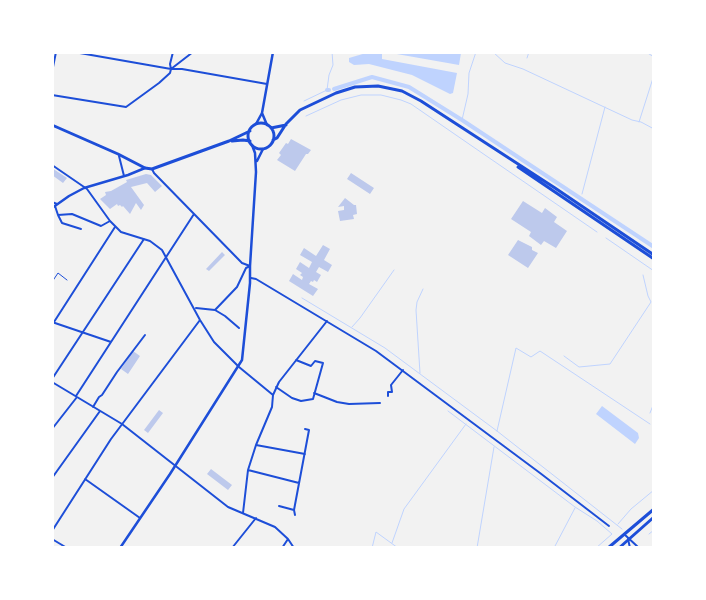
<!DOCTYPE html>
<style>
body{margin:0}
#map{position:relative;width:706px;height:600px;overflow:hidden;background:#f2f2f2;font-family:Helvetica,sans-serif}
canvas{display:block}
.frame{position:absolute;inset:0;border:54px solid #fff;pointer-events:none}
</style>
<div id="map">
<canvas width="706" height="600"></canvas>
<div class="frame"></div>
</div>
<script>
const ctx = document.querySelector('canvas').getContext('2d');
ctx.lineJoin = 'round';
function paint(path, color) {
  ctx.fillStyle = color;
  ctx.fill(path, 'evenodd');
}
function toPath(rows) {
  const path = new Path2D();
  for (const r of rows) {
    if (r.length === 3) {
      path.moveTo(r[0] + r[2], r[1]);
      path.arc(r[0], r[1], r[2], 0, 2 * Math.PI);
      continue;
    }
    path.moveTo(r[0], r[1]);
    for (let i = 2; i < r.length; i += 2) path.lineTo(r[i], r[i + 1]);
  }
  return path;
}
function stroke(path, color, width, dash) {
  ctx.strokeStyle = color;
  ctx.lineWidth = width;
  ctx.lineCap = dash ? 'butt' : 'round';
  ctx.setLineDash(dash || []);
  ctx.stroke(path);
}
paint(toPath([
 [366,53,382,53,382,59,457,73,453,93,450,94,412,75,369,64,354,65,349,62,349,58],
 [391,53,461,53,459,65],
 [602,406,638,433,639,438,635,444,596,414]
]), '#bfd3fe');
stroke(toPath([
 [493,52,505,63,523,69,632,120,641,122,654,129],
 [646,52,654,57],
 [527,58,529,52],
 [304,101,327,90,329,75,333,65,332,52],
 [306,116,341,100,361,95,381,95,401,100,411,104,469,144,597,232],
 [462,120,468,94,469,73,476,52],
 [639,122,654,75],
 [582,194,605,107],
 [606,238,654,271],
 [302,298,385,348,497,431,622,529],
 [352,327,360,318,394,270],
 [564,356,579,367,610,364,651,302,648,296,643,275],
 [420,373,416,310,417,302,423,289],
 [448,411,575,507,597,521,612,534,596,548],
 [650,413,654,403],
 [497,431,516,348,531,357,540,351,650,424],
 [618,524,631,509,654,490],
 [649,534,654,530],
 [392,543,404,509,466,424],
 [372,548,376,532,398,548],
 [477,548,494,447],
 [554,548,575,508]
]), '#bfd3fe', 1);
stroke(toPath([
 [334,89,372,77,409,87,462,120,654,247],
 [327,90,329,90]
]), '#bfd3fe', 4);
paint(toPath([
 [291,139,311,150,308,154,306,154,295,171,277,160,281,155,279,153,286,143,288,144],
 [52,168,67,178,63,183,52,175],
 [351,173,374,188,370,194,347,179],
 [146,174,151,175,162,186,155,192,147,183,131,187,144,205,141,210,136,203,130,214,123,206,122,207,120,205,118,206,117,204,110,209,100,199,106,195,105,192,111,191,127,182,126,180],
 [345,198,354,205,356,205,357,214,353,215,354,219,340,221,338,211,344,210,344,206,338,207],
 [523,201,542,213,545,208,557,217,554,222,567,231,556,248,544,241,541,245,529,236,531,232,511,219],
 [518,240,532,247,532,250,538,253,528,268,508,255],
 [323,245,330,249,324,260,332,265,328,272,319,267,316,272,321,275,317,282,314,280,313,282,311,281,309,284,318,289,313,296,289,281,293,274,302,280,303,277,300,275,302,273,296,269,300,262,309,268,312,262,300,255,304,248,316,256],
 [222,252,225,255,209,271,206,269],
 [133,351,140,356,128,374,121,369],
 [159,410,163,413,148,433,144,430],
 [211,469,232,485,228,490,207,474]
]), '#bdc9ec');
stroke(toPath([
 [52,282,58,273,67,280]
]), '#1d4ed8', 1);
stroke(toPath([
 [74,52,171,69,182,69,267,84],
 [171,69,170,64,173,52],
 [52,72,56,52],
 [52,95,126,107,159,83,170,73,171,69,193,52],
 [119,156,124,176],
 [52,165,87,189,110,221,121,232,150,241,162,250,200,320,214,342,239,367,273,395,272,407,256,445,248,470,243,513],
 [152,169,154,173,242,263,250,266,246,268,237,287,215,310,196,308],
 [52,202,57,204],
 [55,206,58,215,72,214,101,226,110,221],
 [58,215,62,223,81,229],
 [251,278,256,279,376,351,540,473,609,526],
 [215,310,225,316,239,328],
 [52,322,111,342],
 [54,322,115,227],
 [52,379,144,239],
 [52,382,122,424,228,507,275,527,288,539,294,548],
 [276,387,292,398,301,401,313,399,323,363,315,361,311,366,296,360],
 [314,393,337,402,349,404,380,403],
 [273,395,279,382,327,321],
 [76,396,194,214],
 [388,396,388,392,392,392,391,385,403,370],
 [93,407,99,397,102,395,117,372,145,335],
 [52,429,77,397],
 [256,445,305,454],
 [248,470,299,483],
 [52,478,100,411],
 [85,479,140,518],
 [279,506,294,510,309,430,305,429],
 [294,510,295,515],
 [52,531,111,439,200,320],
 [624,534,639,548],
 [52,539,67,548],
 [628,539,630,548],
 [232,548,256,518],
 [282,548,288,539]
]), '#1d4ed8', 2);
stroke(toPath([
 [262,113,267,125],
 [256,124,262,113,273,52],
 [257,161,263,149],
 [120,548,170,474,242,360,250,283,250,266,256,172,255,153,252,145]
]), '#1d4ed8', 2.5);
stroke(toPath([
 [52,208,69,196,84,188,128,175,145,168]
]), '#1d4ed8', 2.5);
stroke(toPath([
 [261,136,13],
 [52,125,118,154,145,168,152,169,229,141,250,131],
 [271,128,286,125],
 [273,140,277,138,286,124,300,110,336,93,355,87,378,86,402,91,421,101,555,188,654,255],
 [232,141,243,140,250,141],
 [518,167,654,259],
 [608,548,654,509],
 [619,548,654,517]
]), '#1d4ed8', 3);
</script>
